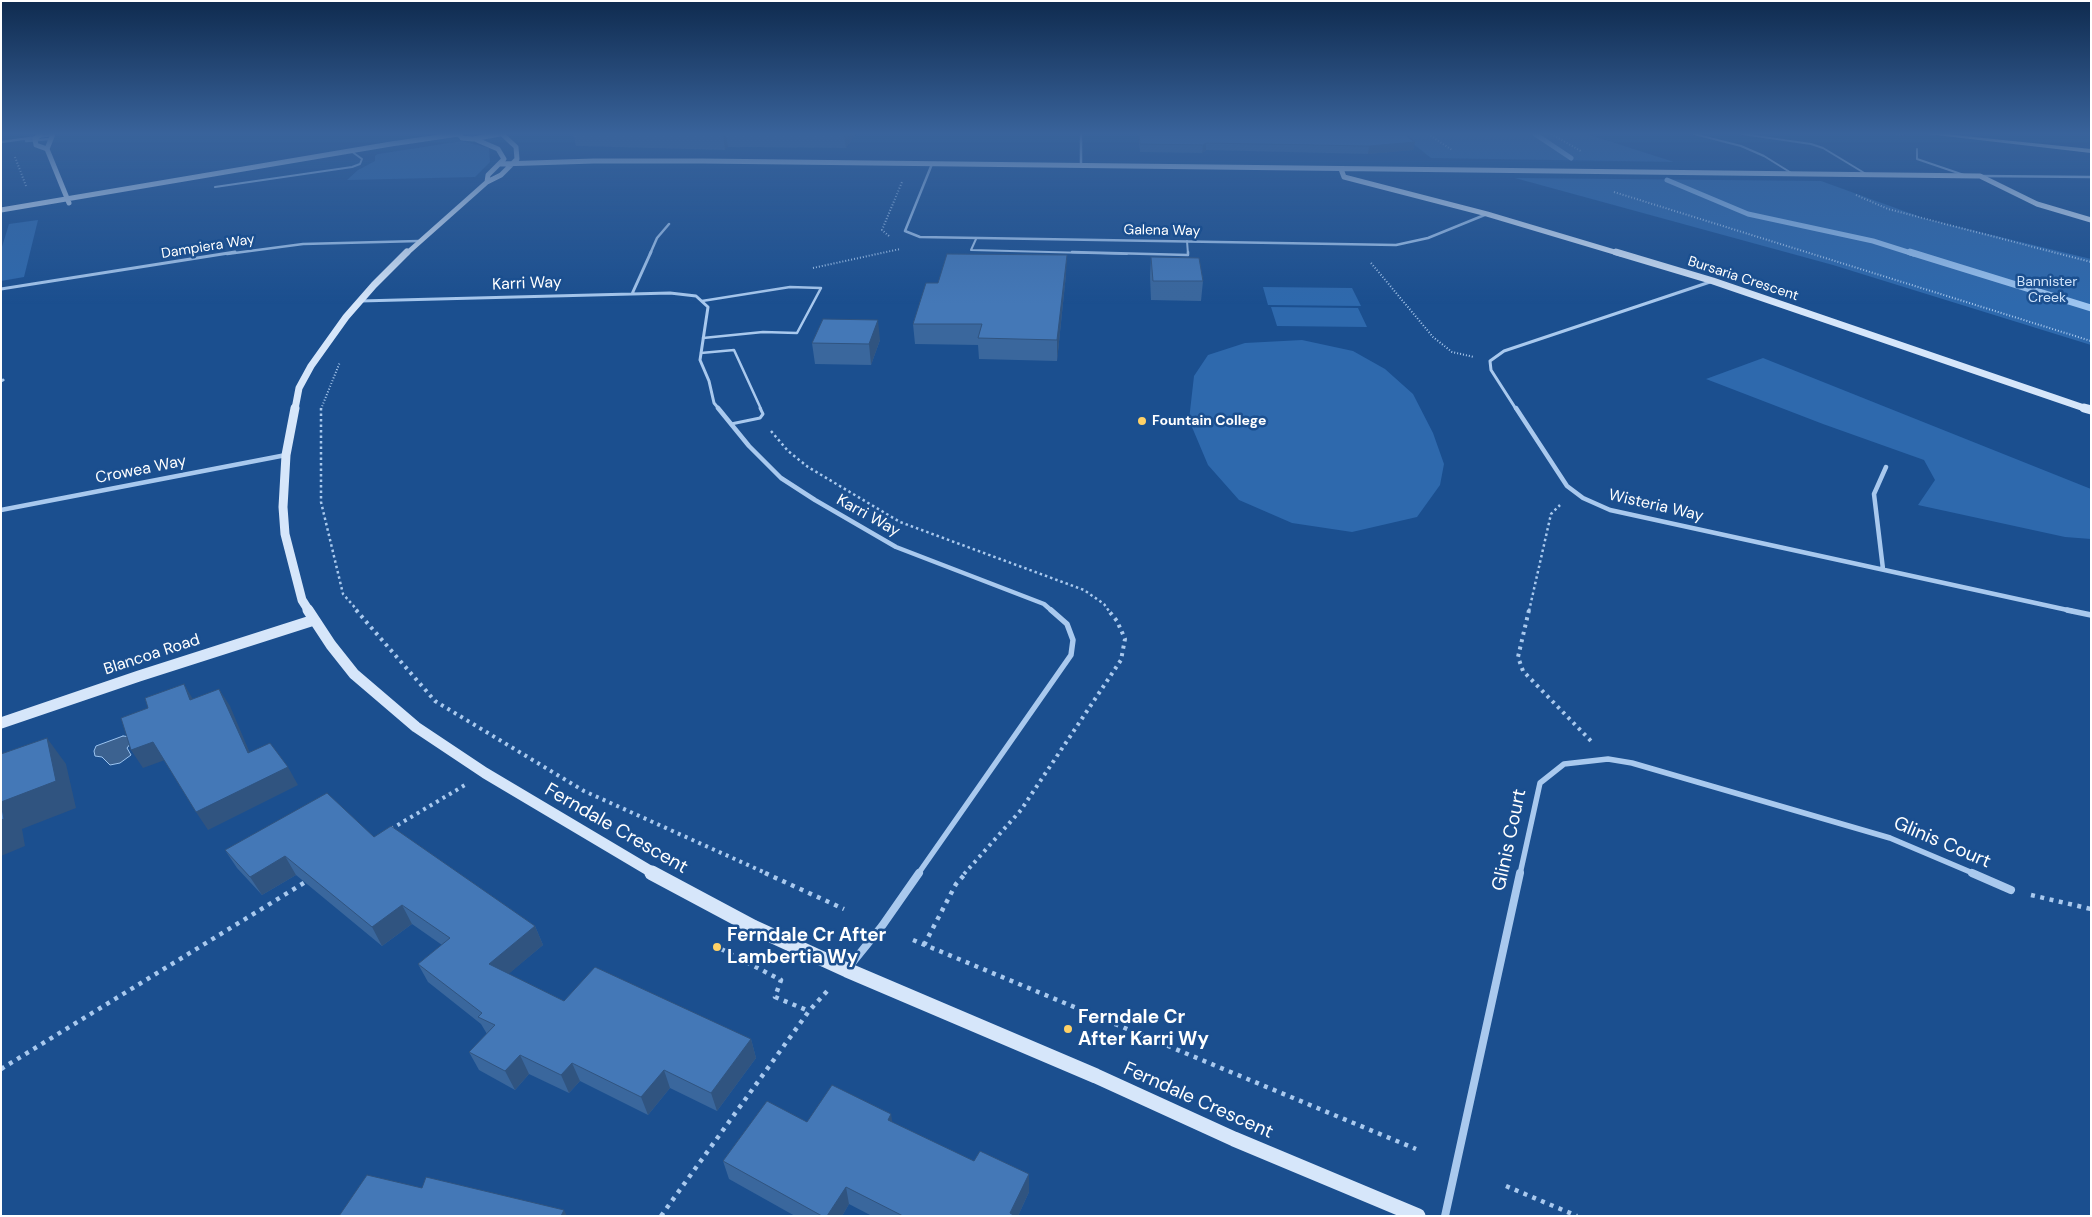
<!DOCTYPE html>
<style>
body{margin:0}
#map{position:relative;width:2092px;height:1217px;overflow:hidden;background:#1b4f8f;font-family:"DM Sans",sans-serif}
canvas{display:block}
.frame{position:absolute;inset:0;border:2px solid #fff;pointer-events:none}
</style>
<div id="map">
<canvas width="2092" height="1217"></canvas>
<div class="frame"></div>
</div>
<script>
const ctx = document.querySelector('canvas').getContext('2d');
ctx.lineJoin = 'round';
function paint(path, color) {
  ctx.fillStyle = color;
  ctx.fill(path, 'evenodd');
}
function toPath(rows) {
  const path = new Path2D();
  for (const r of rows) {
    path.moveTo(r[0], r[1]);
    for (let i = 2; i < r.length; i += 2) path.lineTo(r[i], r[i + 1]);
  }
  return path;
}
function stroke(path, color, width, dash) {
  ctx.strokeStyle = color;
  ctx.lineWidth = width;
  ctx.lineCap = dash ? 'butt' : 'round';
  ctx.setLineDash(dash || []);
  ctx.stroke(path);
}
function label(font, color, halo, rows, align = 'center') {
  ctx.font = font + ' "DM Sans",sans-serif';
  ctx.lineWidth = 5;
  ctx.setLineDash([]);
  ctx.textBaseline = 'middle';
  ctx.strokeStyle = halo;
  ctx.fillStyle = color;
  for (const [text, x, y, turn = 0] of rows) {
    ctx.save();
    ctx.translate(x, y);
    ctx.rotate((+turn || 0) * Math.PI / 180);
    ctx.textAlign = isNaN(turn) ? turn : align;
    if (halo) ctx.strokeText(text, 0, 0);
    ctx.fillText(text, 0, 0);
    ctx.restore();
  }
}
paint(toPath([
 [1401,134,1587,134,1674,162,1431,158],
 [462,141,489,148,490,162,475,177,347,180,358,170,375,161,375,156,378,154],
 [1515,178,1821,181,1926,219,2091,259,2091,345,1833,265],
 [38,220,24,277,1,281,1,250,9,224],
 [1263,287,1352,288,1361,306,1268,305],
 [1271,307,1358,308,1367,327,1277,326],
 [1302,340,1353,351,1385,369,1413,394,1433,433,1444,464,1440,485,1417,517,1352,532,1292,523,1239,500,1208,465,1189,420,1194,376,1208,355,1245,343],
 [1763,358,2091,489,2091,539,2065,537,1918,505,1935,480,1924,460,1823,424,1706,379]
]), '#2e69ad');
const water = toPath([
 [123,736,131,737,131,743,127,748,131,755,120,763,110,765,102,757,95,756,94,751,96,746,123,736]
]);
paint(water, '#3c6290');
stroke(water, '#9cc4f0', 1);
stroke(toPath([
 [1535,134,1571,158],
 [1667,180,1748,214,1873,241,1914,254]
]), '#9cc4f0', 5);
stroke(toPath([
 [1910,252,2091,308]
]), '#9cc4f0', 7);
stroke(toPath([
 [1428,134,1452,150],
 [1551,134,1581,151],
 [1896,134,1905,135],
 [15,157,26,186],
 [1614,192,2091,341],
 [1856,195,1888,209,2091,262],
 [889,236,882,230,902,182],
 [1371,263,1433,337,1452,352,1474,357],
 [813,268,900,249],
 [321,409,340,362]
]), '#a9c9ee', 2, [1, 2]);
stroke(toPath([
 [321,408,321,502,343,594,358,611],
 [771,431,788,451,808,467,900,522,1084,590,1104,604,1109,611],
 [1529,611,1551,514,1560,505]
]), '#a9c9ee', 2.5, [2.5, 3]);
stroke(toPath([
 [356,610,435,701,584,791,768,874],
 [1529,610,1518,657,1523,671,1591,741],
 [391,829,465,785],
 [964,874,1021,810,1121,660,1125,639,1117,621,1108,610]
]), '#a9c9ee', 4, [3, 4.5]);
stroke(toPath([
 [765,873,844,909],
 [2031,895,2091,909],
 [913,940,1416,1149],
 [924,945,956,884,966,873],
 [721,949,781,980,775,997,809,1011],
 [1,1069,307,881],
 [1506,1186,1577,1216],
 [661,1216,809,1011,830,988]
]), '#a9c9ee', 4.5, [4, 5.5]);
stroke(toPath([
 [1694,134,1741,146,1764,156,1793,174],
 [1742,134,1811,144,1823,148,1866,174],
 [1917,149,1917,159,1964,175],
 [215,187,352,167,360,164,362,159,351,151],
 [976,239,971,250,1127,254],
 [1187,241,1188,254]
]), '#a9c9ee', 2);
stroke(toPath([
 [1072,252,1188,255,1188,252],
 [702,301,790,287,821,288,797,333,763,332,703,338],
 [701,353,734,350,761,409]
]), '#a9c9ee', 2.5);
stroke(toPath([
 [731,424,760,418,763,414,760,408]
]), '#a9c9ee', 3);
stroke(toPath([
 [1081,134,1081,165],
 [26,141,50,139],
 [1,142,52,135],
 [932,164,905,231,920,237,1396,245,1428,238,1487,214],
 [1980,176,2091,177],
 [227,254,303,244,419,241],
 [650,254,657,238,669,224]
]), '#a9c9ee', 2.5);
stroke(toPath([
 [1,289,235,252],
 [632,294,651,252],
 [360,301,670,293,696,296,708,307,700,360,709,381,714,403,719,409],
 [1,381,3,380],
 [1516,409,1491,370,1490,361,1504,351,1713,281]
]), '#a9c9ee', 3);
stroke(toPath([
 [718,408,749,446,781,478,815,500,896,547,1044,604,1052,611],
 [1516,408,1567,486,1583,498,1610,510,2072,611],
 [1,510,286,455],
 [1883,569,1874,494,1886,467]
]), '#a9c9ee', 4.5);
stroke(toPath([
 [2067,610,2091,615],
 [918,874,1071,655,1073,640,1067,624,1051,610],
 [1520,874,1540,783,1564,764,1608,759,1632,763,1890,838,1975,874]
]), '#a9c9ee', 5.5);
stroke(toPath([
 [1972,873,2011,890],
 [848,968,882,926,919,873],
 [1445,1216,1520,873]
]), '#a9c9ee', 8);
stroke(toPath([
 [41,134,35,139,36,145,47,149,69,203],
 [477,140,498,149,504,159,488,175,487,182],
 [47,149,53,134],
 [500,164,594,161,702,161,1980,176,2037,204,2091,220],
 [1341,169,1344,177,1487,214,1621,254],
 [1,210,391,144,459,134,462,138,473,139,500,134],
 [406,254,487,182,501,175,517,159,516,147,502,134]
]), '#d6e6fa', 5);
stroke(toPath([
 [1616,252,1713,281,2087,409],
 [295,409,299,388,311,366,346,317,374,285,407,252]
]), '#d6e6fa', 7);
stroke(toPath([
 [295,408,286,455,283,507,285,534,302,600,309,611],
 [2084,408,2091,410]
]), '#d6e6fa', 9);
stroke(toPath([
 [308,610,331,645,354,674,416,727,485,773,655,874],
 [1,723,139,676,314,620]
]), '#d6e6fa', 11);
stroke(toPath([
 [652,873,753,927,847,970,1096,1076,1234,1139,1418,1216]
]), '#d6e6fa', 15);
paint(toPath([
 [1927,134,1945,134,2091,149,2091,153,1927,134]
]), '#f0f6ff');
paint(toPath([
 [573,134,856,134,846,148,728,147,725,150,576,146],
 [1138,134,1404,134,1415,142,1413,150,1368,154,1206,150,1202,153,1140,152],
 [1151,257,1203,281,1201,301,1151,300,1150,276],
 [1066,274,1057,361,979,359,978,345,915,344,913,324,938,283],
 [880,340,871,365,815,364,812,343],
 [374,837,535,926,543,945,508,974,564,1001,751,1039,756,1058,717,1111,670,1088,648,1115,580,1081,569,1093,529,1074,515,1090,479,1070,469,1052,487,1034,481,1024,428,982,418,964,442,945,412,924,382,946,296,875,262,895,237,868,225,850],
 [807,1122,892,1122,1029,1192,1018,1216,872,1216,849,1204,842,1216,795,1216,729,1179,723,1161]
]), '#3a679d');
paint(toPath([
 [723,134,726,134,728,147,725,150],
 [844,134,856,134,846,148],
 [1415,142,1413,150,1368,154,1369,146],
 [1206,143,1206,150,1202,153,1203,145],
 [1067,255,1066,274,1057,361,1057,340],
 [878,320,880,340,871,365,869,344],
 [184,684,194,701,190,700],
 [219,689,230,706,258,772,248,753],
 [47,738,66,764,76,808,22,829,25,846,1,856,1,802],
 [153,742,165,760,143,768,131,750],
 [288,767,298,785,208,830,196,812],
 [285,856,296,875,262,895,250,877],
 [402,905,412,924,382,946,372,927],
 [535,926,543,945,498,983,489,964],
 [751,1039,756,1058,717,1111,711,1093],
 [520,1055,529,1074,515,1090,505,1071],
 [572,1063,580,1081,569,1093,561,1075],
 [664,1070,670,1088,648,1115,641,1097],
 [891,1114,894,1132,888,1120],
 [1029,1174,1029,1192,1018,1216,1010,1216,1010,1213],
 [846,1187,849,1204,842,1216,827,1216],
 [564,1210,567,1216,561,1216]
]), '#305480');
const building = toPath([
 [1139,134,1404,134,1415,142,1369,146,1206,143,1203,145,1140,144,1139,134],
 [947,254,1067,255,1057,340,978,338,982,324,913,324,926,283,938,283,947,254],
 [1151,257,1199,258,1203,281,1153,281,1151,257],
 [823,319,878,320,869,344,812,343,823,319],
 [184,684,190,700,219,689,248,753,270,743,288,767,196,812,153,742,131,750,121,718,148,708,145,698,184,684],
 [47,738,56,781,1,802,1,754,47,738],
 [327,793,374,837,391,826,535,926,489,964,564,1001,595,967,751,1039,711,1093,664,1070,641,1097,572,1063,561,1075,520,1055,505,1071,469,1052,495,1025,478,1017,482,1013,418,964,450,938,402,905,372,927,285,856,250,877,225,850,327,793],
 [1,803,4,819,1,820,1,803],
 [832,1085,891,1114,888,1120,974,1161,980,1151,1029,1174,1010,1213,1015,1216,903,1216,846,1187,827,1216,822,1216,723,1161,767,1101,807,1122,832,1085],
 [367,1175,422,1188,426,1177,564,1210,561,1216,339,1216,367,1175]
]);
paint(building, '#4478b7');
stroke(building, '#305480', 1);
const sky = ctx.createLinearGradient(0, 0, 0, 304);
sky.addColorStop(0, '#0f2b4f');
sky.addColorStop(0.44, '#39639b');
sky.addColorStop(1, '#39639b00');
ctx.fillStyle = sky;
ctx.fillRect(0, 0, 2092, 304);
for (const [x, y, r, color] of [
 [1142,421,5,"#ffd166"],
 [717,947,5,"#ffd166"],
 [1068,1029,5,"#ffd166"]
]) {
  const dot = new Path2D();
  dot.arc(x, y, r, 0, 2 * Math.PI);
  ctx.fillStyle = color;
  ctx.fill(dot);
  stroke(dot, '#1b4f8f', 2);
}
label('14px', '#fff', '#1b4f8f', [
 ["Galena Way",1162,231,1],
 ["Dampiera Way",208,247,-9],
 ["Bursaria Crescent",1743,279,18]
]);
label('14px', '#cfe3fa', '#1b4f8f', [
 ["Bannister",2047,282],
 ["Creek",2047,298]
]);
label('bold 14px', '#fff', '#1b4f8f', [
 ["Fountain College",1152,421]
], 'left');
label('16px', '#fff', '#1b4f8f', [
 ["Karri Way",527,284,-2],
 ["Crowea Way",141,470,-11],
 ["Wisteria Way",1656,506,13],
 ["Karri Way",868,516,29],
 ["Blancoa Road",152,655,-18]
]);
label('19px', '#fff', '#1b4f8f', [
 ["Ferndale Crescent",616,829,30],
 ["Glinis Court",1510,840,-78],
 ["Glinis Court",1942,843,23],
 ["Ferndale Crescent",1198,1101,24]
]);
label('bold 19px', '#fff', '#1b4f8f', [
 ["Ferndale Cr After",727,936],
 ["Lambertia Wy",727,958],
 ["Ferndale Cr",1078,1018],
 ["After Karri Wy",1078,1040]
], 'left');
</script>
